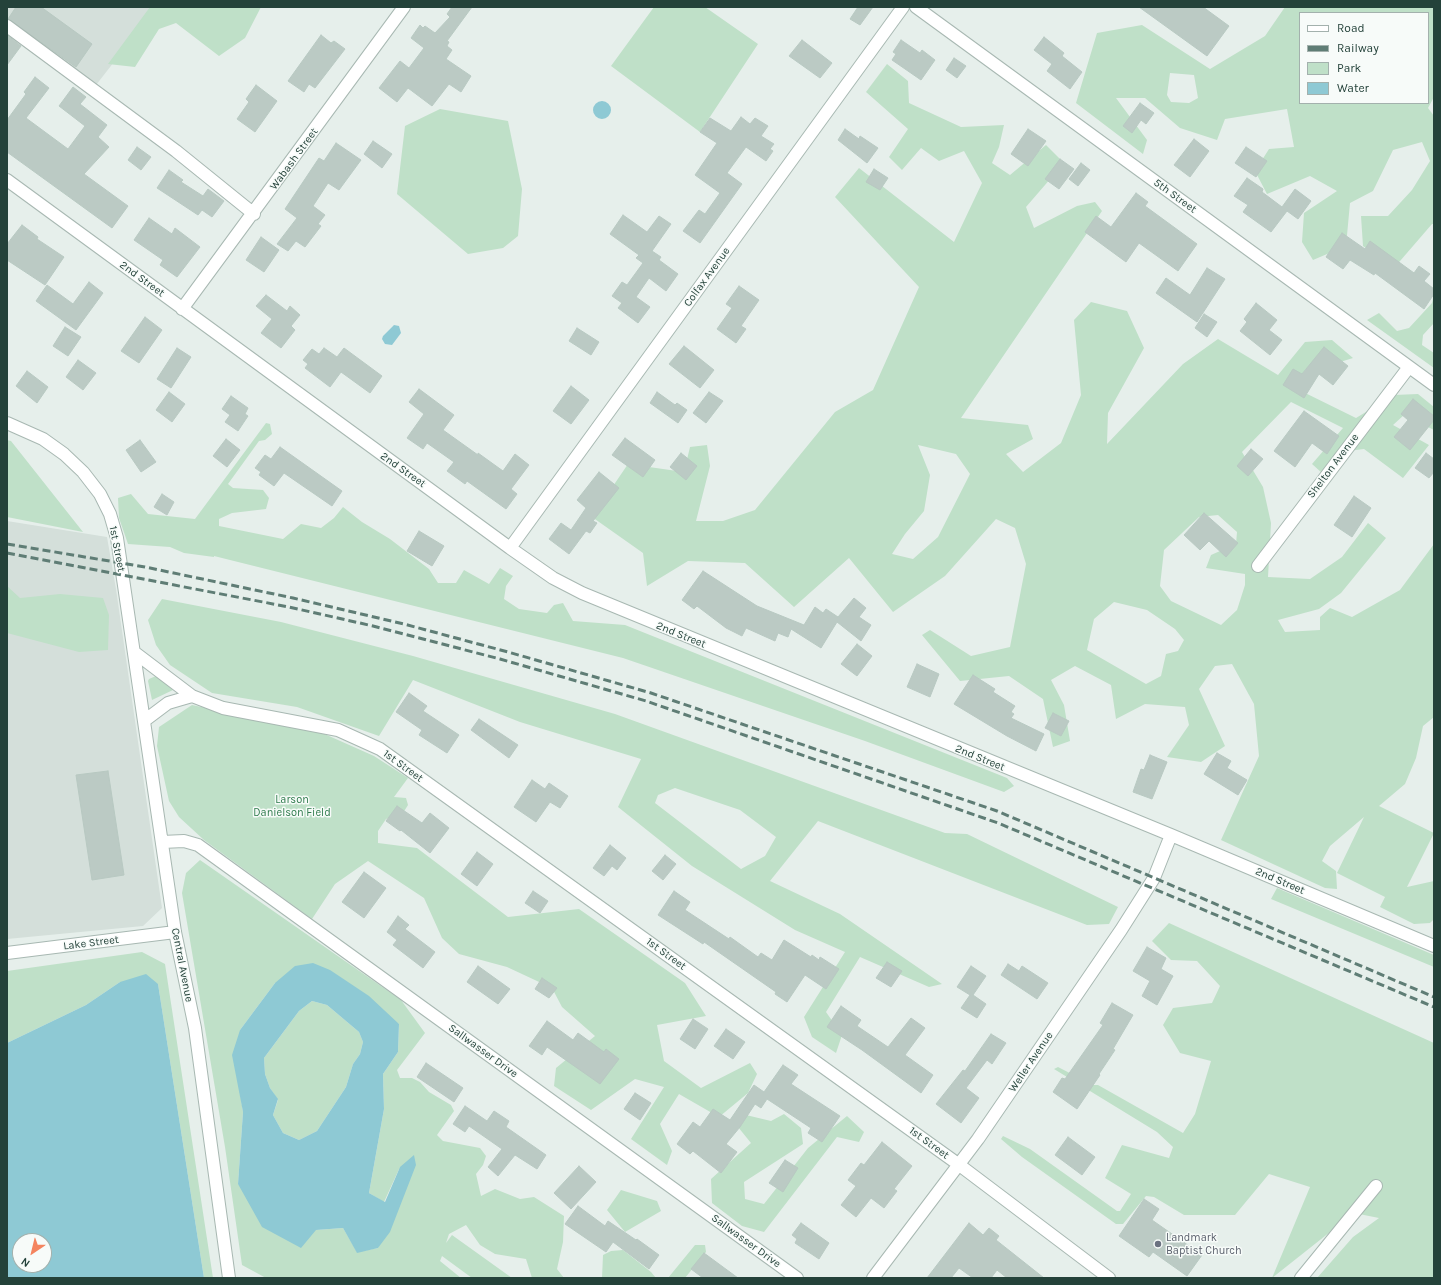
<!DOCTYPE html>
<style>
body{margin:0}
#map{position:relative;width:1441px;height:1285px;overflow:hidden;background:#e6efeb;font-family:Karla,sans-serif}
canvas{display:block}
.frame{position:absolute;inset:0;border:8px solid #24423a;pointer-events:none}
.legend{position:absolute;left:1299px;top:12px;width:130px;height:92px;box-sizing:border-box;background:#f7fbf9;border:1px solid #a3b1ad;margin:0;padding:5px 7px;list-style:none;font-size:12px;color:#24423a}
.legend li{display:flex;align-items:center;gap:8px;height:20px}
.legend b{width:20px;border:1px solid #a3b1ad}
.north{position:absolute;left:12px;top:1233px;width:40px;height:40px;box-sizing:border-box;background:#f7fbf9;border:1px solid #a3b1ad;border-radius:50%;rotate:215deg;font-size:11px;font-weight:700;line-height:16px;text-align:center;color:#24423a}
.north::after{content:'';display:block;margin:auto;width:14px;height:18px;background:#f4845f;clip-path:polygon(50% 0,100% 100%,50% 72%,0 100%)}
</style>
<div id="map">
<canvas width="1441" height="1285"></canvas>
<div class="frame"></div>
<ul class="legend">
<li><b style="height:5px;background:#fff"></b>Road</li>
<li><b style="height:5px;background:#5f7d75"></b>Railway</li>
<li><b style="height:11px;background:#bfe0c8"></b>Park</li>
<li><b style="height:11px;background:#8ec9d4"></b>Water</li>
</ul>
<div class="north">N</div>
</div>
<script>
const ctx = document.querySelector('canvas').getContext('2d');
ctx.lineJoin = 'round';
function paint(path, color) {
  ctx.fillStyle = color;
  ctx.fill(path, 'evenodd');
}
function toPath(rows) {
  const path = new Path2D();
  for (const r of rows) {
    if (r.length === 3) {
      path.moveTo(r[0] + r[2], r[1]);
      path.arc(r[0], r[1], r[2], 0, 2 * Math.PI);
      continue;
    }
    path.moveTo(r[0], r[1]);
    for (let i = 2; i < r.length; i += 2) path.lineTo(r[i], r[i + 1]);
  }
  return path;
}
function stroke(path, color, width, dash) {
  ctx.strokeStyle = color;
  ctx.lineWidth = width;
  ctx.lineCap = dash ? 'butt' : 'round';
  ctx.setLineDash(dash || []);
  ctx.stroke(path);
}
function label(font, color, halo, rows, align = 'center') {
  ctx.font = font + ' Karla,sans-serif';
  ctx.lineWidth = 3;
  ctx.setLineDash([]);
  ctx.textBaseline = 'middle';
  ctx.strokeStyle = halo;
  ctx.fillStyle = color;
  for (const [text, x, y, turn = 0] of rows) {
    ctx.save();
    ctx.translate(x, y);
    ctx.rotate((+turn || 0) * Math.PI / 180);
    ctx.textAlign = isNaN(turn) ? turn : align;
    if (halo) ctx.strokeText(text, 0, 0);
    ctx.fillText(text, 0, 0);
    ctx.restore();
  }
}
paint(toPath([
 [7,7,157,7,96,85,7,20],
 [7,521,107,537,116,589,162,908,143,926,7,939]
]), '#d4dfda');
paint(toPath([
 [150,7,261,7,245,38,219,56,176,23,159,29,135,67,108,64],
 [654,7,705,7,758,44,700,132,611,66],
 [1285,7,1434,7,1434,97,1428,108,1434,116,1434,224,1432,224,1394,268,1363,246,1361,216,1388,216,1412,190,1430,161,1422,142,1393,150,1373,191,1350,203,1346,246,1313,260,1302,242,1304,213,1337,191,1310,176,1267,194,1255,171,1269,149,1294,147,1287,109,1225,119,1217,140,1180,128,1145,98,1116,98,1147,140,1143,154,1076,103,1097,33,1142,25,1210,69,1265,36],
 [1300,13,1428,13,1428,103,1300,103],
 [1170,73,1194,75,1198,98,1189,103,1171,102,1167,95],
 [887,64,908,81,909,103,961,127,1004,125,999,147,992,163,1010,175,1046,145,1064,163,1026,207,1034,228,1077,206,1095,202,1102,211,961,418,1028,425,1033,439,1006,454,1023,472,1061,443,1081,395,1074,320,1091,302,1127,311,1144,348,1108,413,1107,444,1183,364,1218,339,1278,375,1305,342,1332,340,1353,358,1327,366,1307,368,1293,387,1356,418,1394,395,1418,394,1434,407,1434,430,1404,415,1393,425,1429,445,1403,478,1364,449,1348,451,1322,473,1312,464,1343,428,1291,402,1242,452,1263,487,1271,523,1268,577,1310,579,1342,557,1368,523,1386,538,1341,593,1319,609,1278,620,1285,632,1320,630,1320,617,1330,608,1352,617,1400,590,1434,544,1434,717,1423,726,1416,758,1405,784,1379,806,1434,833,1407,887,1434,881,1434,919,1430,923,1414,924,1380,907,1385,897,1337,873,1364,817,1330,846,1322,861,1336,871,1337,889,1325,888,1221,840,1259,756,1254,704,1232,664,1215,666,1199,689,1225,746,1201,762,1167,757,1189,725,1185,707,1145,704,1116,719,1111,685,1075,666,1051,680,1064,705,1070,741,1053,747,1043,699,1009,676,960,681,922,635,930,630,971,656,1010,647,1026,564,1015,528,996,519,945,576,893,612,849,558,794,607,745,563,688,561,647,586,643,553,592,517,628,464,684,472,690,447,707,445,710,466,696,521,723,521,755,510,835,412,873,390,919,287,835,197,859,168,954,242,982,183,964,151,939,161,921,148,902,170,889,157,908,129,866,92],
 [918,445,956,454,970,474,938,537,913,559,892,554,905,534,924,511,930,475],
 [1218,515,1237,532,1236,544,1211,555,1206,568,1245,574,1245,585,1237,610,1221,625,1171,601,1160,586,1164,550,1199,517],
 [1114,602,1147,610,1175,629,1184,640,1178,651,1166,654,1161,676,1146,684,1087,650,1094,619],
 [440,109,508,121,522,189,518,236,503,248,468,254,397,194,405,126],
 [1434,295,1434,323,1423,335,1422,345,1434,353,1434,368,1367,320,1379,313,1397,331,1409,328,1432,303],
 [266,423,270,424,272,434,265,440,259,441,228,484,233,488,263,490,269,498,266,509,232,513,219,519,219,526,283,539,301,524,321,528,334,518,343,507,362,522,390,539,429,569,438,583,456,583,464,570,489,584,500,568,513,576,506,586,504,599,519,609,547,613,554,605,563,603,573,621,625,625,1007,778,1014,786,1004,792,865,741,623,658,214,556,214,557,184,553,170,547,128,544,119,518,118,498,131,494,148,514,195,519],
 [7,440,11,441,83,532,7,517],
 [7,586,20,598,60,594,103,598,109,615,108,650,79,652,7,633],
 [162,599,281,622,413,656,615,714,945,833,967,834,1118,907,1109,924,1087,925,818,821,770,881,840,914,942,984,929,987,860,957,826,1012,842,1035,836,1053,812,1037,804,1017,845,952,795,930,692,866,618,807,641,759,520,722,413,680,379,736,297,707,212,693,170,665,156,645,148,620],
 [675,788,740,810,776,837,765,856,741,869,655,803,658,795],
 [156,676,173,690,152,700,148,681,149,679],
 [192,705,320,732,374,756,408,778,394,797,406,798,408,805,403,813,386,819,378,831,378,843,417,848,508,917,579,909,685,983,706,1016,657,1025,664,1061,701,1088,750,1063,757,1074,748,1093,719,1117,679,1094,660,1124,672,1151,667,1165,631,1139,664,1087,635,1079,591,1110,554,1086,556,1068,595,1036,562,1007,552,988,507,967,459,954,442,938,424,898,368,861,335,884,312,919,204,840,179,817,169,801,157,746,159,727],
 [200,860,401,1000,425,1033,397,1070,400,1078,412,1078,420,1082,429,1092,451,1105,454,1111,437,1135,443,1141,480,1148,486,1156,483,1165,476,1174,481,1196,495,1189,520,1199,534,1197,564,1216,563,1242,557,1269,564,1278,532,1278,526,1259,495,1254,480,1245,466,1225,449,1234,446,1243,452,1235,512,1278,472,1278,442,1256,440,1261,461,1278,266,1278,242,1265,225,1147,182,893,186,873],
 [275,983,399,1024,398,1052,383,1074,384,1109,369,1193,384,1202,400,1167,378,1248,357,1252,343,1228,316,1230,238,1184,243,1112,239,1086,240,1030],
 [1277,888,1434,955,1434,967,1271,899],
 [1169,923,1434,1043,1434,1278,1317,1278,1353,1237,1379,1218,1354,1213,1272,1278,1310,1187,1269,1174,1235,1215,1184,1215,1154,1197,1146,1196,1123,1224,1116,1224,1022,1157,1001,1139,1003,1136,1030,1149,1117,1211,1120,1211,1131,1194,1105,1178,1122,1145,1169,1158,1173,1147,1157,1132,1054,1069,1058,1067,1093,1085,1098,1085,1183,1133,1195,1114,1211,1061,1180,1053,1163,1025,1173,1008,1212,1003,1220,986,1197,961,1171,960,1152,941],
 [142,952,165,964,213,1278,204,1278,158,984,120,982,86,1005,7,1043,7,971],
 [312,1001,327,1005,359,1032,363,1042,360,1054,353,1064,346,1087,317,1131,299,1140,283,1133,273,1115,278,1100,270,1088,265,1074,264,1058,299,1011],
 [784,1114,801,1128,803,1144,744,1182,745,1199,764,1204,808,1148,847,1116,864,1132,859,1142,837,1137,764,1232,742,1226,712,1203,711,1179,751,1143,738,1127,746,1115,771,1121],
 [621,1190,657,1201,661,1211,625,1232,607,1210],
 [695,1245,705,1245,706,1252,685,1278,668,1278],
 [623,1250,651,1272,656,1278,602,1278,603,1255,611,1251]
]), '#bfe0c8');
paint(toPath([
 [602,110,9],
 [394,325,399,326,401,333,392,345,385,344,382,339,383,336],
 [313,963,330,970,369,996,399,1024,398,1052,383,1074,384,1109,369,1193,385,1202,400,1167,414,1155,416,1165,390,1232,378,1248,357,1253,343,1228,316,1230,301,1248,262,1227,238,1184,243,1112,232,1055,240,1030,275,983,295,966],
 [312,1001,327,1005,359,1032,363,1042,360,1054,353,1064,346,1087,317,1131,299,1140,283,1133,273,1115,278,1099,270,1088,265,1074,264,1058,299,1011],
 [146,974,158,984,204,1278,7,1278,7,1043,86,1005,120,982],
 [20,1241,44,1241,44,1265,20,1265]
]), '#8ec9d4');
const building = toPath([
 [16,7,41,7,92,44,76,67,8,19,16,7],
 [452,7,472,7,447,41,449,42,447,46,452,50,446,59,471,76,461,92,449,84,432,106,408,88,397,102,379,88,400,61,409,68,424,48,411,38,420,25,423,28,425,26,435,33,450,17,447,14,452,7],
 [858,7,873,7,860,25,850,19,858,7],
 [1139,7,1203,7,1229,26,1207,56,1139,7],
 [7,35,21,46,7,65,7,35],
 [321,35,331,43,334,41,345,49,315,88,309,84,304,92,288,81,321,35],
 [1044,37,1064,53,1062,56,1082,72,1070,89,1047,71,1052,64,1034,50,1044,37],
 [802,40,832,63,820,78,789,56,802,40],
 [901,40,920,53,922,50,935,60,921,80,892,60,896,54,893,52,901,40],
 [954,58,966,66,957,78,946,70,954,58],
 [35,77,49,88,26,118,68,149,85,126,59,106,73,87,86,97,80,104,107,125,98,137,109,147,84,174,128,206,112,228,7,152,7,120,26,94,24,92,35,77],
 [256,85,277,101,255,132,237,119,249,102,246,99,256,85],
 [1140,103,1154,113,1146,124,1141,120,1132,133,1123,126,1140,103],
 [741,117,750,124,755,118,768,126,761,136,774,144,770,149,773,151,766,161,746,147,727,173,742,184,700,243,683,231,699,210,705,214,720,193,695,175,717,143,700,132,710,118,731,131,741,117],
 [845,129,859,139,860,136,878,148,867,163,838,140,845,129],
 [1028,129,1046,141,1028,166,1011,154,1028,129],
 [1194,139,1209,151,1190,177,1174,165,1194,139],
 [373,141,392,154,382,168,364,154,373,141],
 [336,143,361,160,339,190,328,183,313,206,325,215,318,224,321,226,305,247,296,241,288,251,277,244,297,218,285,209,319,158,324,161,336,143],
 [137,147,151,157,141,170,128,160,137,147],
 [1246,147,1267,161,1256,177,1235,163,1246,147],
 [1060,159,1074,169,1059,189,1045,179,1060,159],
 [1081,163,1090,170,1078,186,1069,179,1081,163],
 [874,169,888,178,880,190,866,182,874,169],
 [169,170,183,180,181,182,203,196,208,189,224,201,212,217,202,210,198,215,157,188,169,170],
 [1247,178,1263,189,1262,192,1282,207,1295,189,1311,201,1298,219,1287,211,1271,232,1243,212,1248,205,1234,196,1247,178],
 [1136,193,1148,202,1145,206,1197,244,1178,271,1139,243,1126,262,1085,232,1096,216,1111,227,1136,193],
 [623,215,647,232,659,216,671,224,652,251,661,257,659,260,678,274,666,291,649,278,636,297,650,307,638,323,618,308,622,303,612,296,622,282,627,285,643,263,636,258,639,255,610,234,623,215],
 [149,218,172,234,175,228,200,247,177,277,160,265,163,260,134,240,149,218],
 [22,225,38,237,37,239,64,257,45,285,7,260,7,244,22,225],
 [1342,233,1365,249,1370,241,1414,273,1419,266,1430,274,1424,281,1434,289,1434,294,1424,309,1375,273,1374,275,1350,260,1343,269,1326,257,1342,233],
 [261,237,279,250,264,272,246,260,261,237],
 [1207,268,1225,279,1197,322,1156,293,1166,278,1190,295,1207,268],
 [89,282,103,293,76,330,36,301,47,285,73,304,89,282],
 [739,286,759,300,741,326,746,329,736,343,717,329,732,308,726,304,739,286],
 [266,295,287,311,290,306,300,315,291,326,295,330,281,348,261,333,272,319,256,306,266,295],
 [1256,303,1277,320,1269,330,1282,340,1270,355,1240,331,1247,322,1244,319,1256,303],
 [1204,314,1217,322,1207,337,1195,328,1204,314],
 [145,317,162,330,139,363,121,351,145,317],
 [65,327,81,337,68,356,53,346,65,327],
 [577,328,599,342,591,355,569,341,577,328],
 [684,346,714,370,700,388,669,364,684,346],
 [1324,347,1348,366,1333,385,1319,374,1304,398,1283,385,1293,369,1302,374,1324,347],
 [177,348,191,357,171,388,157,379,177,348],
 [324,348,337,357,344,348,382,376,370,393,341,372,330,387,305,368,308,364,303,360,312,349,319,354,324,348],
 [78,360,96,373,83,390,66,377,78,360],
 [27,371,48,387,37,403,16,386,27,371],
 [571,386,589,400,571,424,553,411,571,386],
 [419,389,454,415,443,430,478,455,478,453,503,471,515,454,529,465,511,489,517,494,506,509,467,481,465,484,447,471,454,462,427,443,423,449,407,438,424,414,409,402,419,389],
 [169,392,185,404,172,422,156,410,169,392],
 [657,392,675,405,677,403,687,410,678,423,650,403,657,392],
 [709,392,723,401,706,423,693,413,709,392],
 [231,396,248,408,245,414,248,416,238,431,225,422,230,415,222,409,231,396],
 [1413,399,1434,416,1434,420,1410,450,1394,437,1408,420,1401,414,1413,399],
 [1304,411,1339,436,1327,454,1312,443,1295,467,1274,451,1304,411],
 [625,438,655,460,643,477,612,455,625,438],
 [226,439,240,450,227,467,213,456,226,439],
 [140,440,156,462,141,472,126,450,140,440],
 [280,447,342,491,332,506,284,473,274,486,259,475,261,472,255,468,265,455,271,459,280,447],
 [1251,449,1263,459,1248,476,1237,466,1251,449],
 [681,453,697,466,686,480,670,467,681,453],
 [1426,453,1434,459,1434,472,1429,478,1415,468,1426,453],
 [599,472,619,488,593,521,597,523,590,533,586,531,569,554,549,539,561,523,571,530,586,508,577,500,599,472],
 [162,494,174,502,167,515,154,507,162,494],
 [1354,496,1371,508,1352,537,1334,525,1354,496],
 [1204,513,1238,543,1226,557,1209,541,1200,550,1184,535,1204,513],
 [419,531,444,546,432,566,407,551,419,531],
 [703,571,757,606,804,625,815,607,823,613,826,609,838,617,854,598,866,608,859,617,871,625,861,641,837,622,821,648,791,629,788,637,778,633,775,641,746,628,742,636,726,628,697,606,694,609,682,600,703,571],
 [857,644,872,656,857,676,841,664,857,644],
 [917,664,939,674,930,697,907,687,917,664],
 [973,675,995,689,993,692,1015,706,1011,712,1014,714,1011,718,1044,734,1036,751,1007,736,954,704,973,675],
 [409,693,427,706,423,711,459,735,447,753,419,735,422,730,396,712,409,693],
 [1053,713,1069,721,1061,736,1045,728,1053,713],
 [479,719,518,745,509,758,471,730,479,719],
 [1217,753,1231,761,1227,768,1247,780,1238,795,1204,774,1217,753],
 [1150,755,1167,762,1152,799,1133,792,1141,769,1144,770,1150,755],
 [108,771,124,875,92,880,76,775,108,771],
 [532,780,545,789,549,783,568,796,560,808,550,802,536,822,514,807,532,780],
 [397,806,422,823,430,813,449,828,430,853,401,830,400,831,386,821,397,806],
 [610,845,626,858,617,870,612,866,604,876,593,868,610,845],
 [477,852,493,864,477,886,461,874,477,852],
 [665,855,676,864,663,880,652,871,665,855],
 [364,872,386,888,364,918,342,902,364,872],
 [533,891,548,901,540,913,525,903,533,891],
 [674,891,690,902,685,910,729,939,730,937,758,957,761,953,772,960,784,940,811,957,812,955,819,960,820,957,839,969,826,989,805,975,787,1002,775,994,776,992,704,942,703,944,658,915,674,891],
 [398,916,409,925,405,929,435,952,423,968,393,945,397,940,387,932,398,916],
 [1147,947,1166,958,1161,969,1173,976,1157,1005,1142,996,1150,981,1133,971,1147,947],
 [887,962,902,971,891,987,876,978,887,962],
 [1008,964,1019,971,1022,966,1048,983,1037,999,1001,975,1008,964],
 [478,966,510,989,498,1004,467,982,478,966],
 [971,966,986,976,973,995,986,1004,977,1018,961,1008,970,995,957,987,971,966],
 [542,978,557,988,549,998,535,989,542,978],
 [1112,1003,1133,1015,1113,1049,1115,1050,1099,1074,1100,1075,1077,1109,1053,1092,1062,1078,1065,1079,1103,1025,1100,1023,1112,1003],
 [841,1006,861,1020,857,1026,888,1047,911,1018,925,1028,905,1055,933,1075,921,1093,862,1050,827,1027,841,1006],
 [693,1019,708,1029,695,1049,680,1039,693,1019],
 [547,1021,573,1040,578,1033,604,1052,606,1049,619,1059,600,1084,547,1047,542,1055,529,1046,547,1021],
 [726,1029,745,1042,733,1059,714,1046,726,1029],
 [991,1034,1006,1043,992,1064,987,1060,966,1088,979,1098,961,1123,936,1104,963,1070,965,1071,991,1034],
 [426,1063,463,1088,454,1102,417,1077,426,1063],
 [783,1065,798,1075,791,1084,840,1116,822,1142,808,1133,811,1128,767,1099,761,1108,755,1104,740,1127,726,1144,737,1152,721,1173,693,1151,690,1154,677,1144,693,1122,700,1127,713,1109,730,1120,754,1085,764,1092,783,1065],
 [635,1093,651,1103,640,1120,624,1109,635,1093],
 [465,1106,487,1121,494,1111,509,1121,506,1127,546,1155,537,1169,515,1155,498,1176,488,1167,502,1149,469,1126,465,1132,453,1124,465,1106],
 [1068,1137,1095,1157,1082,1175,1055,1155,1068,1137],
 [882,1142,912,1166,894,1189,897,1191,884,1208,871,1198,856,1217,841,1205,856,1186,848,1180,861,1163,864,1165,882,1142],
 [785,1160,798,1168,783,1192,769,1183,785,1160],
 [579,1166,596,1182,571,1209,554,1193,579,1166],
 [1144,1199,1159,1209,1152,1220,1202,1255,1187,1276,1153,1252,1149,1257,1119,1236,1144,1199],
 [578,1206,605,1226,608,1221,636,1240,637,1239,659,1255,649,1269,613,1242,606,1252,565,1224,578,1206],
 [801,1223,829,1243,819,1259,795,1243,797,1239,792,1235,801,1223],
 [969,1223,983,1235,989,1228,999,1236,996,1240,1044,1278,1007,1278,997,1270,991,1278,973,1278,959,1268,951,1278,927,1278,969,1223],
 [704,1253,738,1278,703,1278,691,1269,704,1253]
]);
paint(building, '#bbcac4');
stroke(building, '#b8c9c2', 1);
const minor = toPath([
 [916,7,1434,385],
 [7,26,176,151,254,214],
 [7,180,510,548,553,578,582,593,1171,835,1434,946],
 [182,309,404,7],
 [7,423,43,439,64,454,83,472,100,494,110,514,117,538,175,932,195,1028,229,1278],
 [510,548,903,7],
 [1258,566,1409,367],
 [134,652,192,696,223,708,338,730,380,749,958,1164,1109,1278],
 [144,721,168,703,192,696],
 [162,842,184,841,198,845,797,1278],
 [7,953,175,932],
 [873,1278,978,1139,1121,930,1154,878,1171,835],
 [1301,1278,1376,1186]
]);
stroke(minor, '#a8b8b2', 14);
stroke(minor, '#fff', 12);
stroke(toPath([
 [7,544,145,567,293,598,404,624,508,652,651,693,997,811,1434,997],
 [7,553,289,607,373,626,500,659,646,701,998,823,1434,1007]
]), '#5f7d75', 3, [8, 4]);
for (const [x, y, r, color] of [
 [1158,1244,4,"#6b7280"]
]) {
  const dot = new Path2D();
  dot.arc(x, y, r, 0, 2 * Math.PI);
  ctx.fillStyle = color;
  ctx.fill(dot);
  stroke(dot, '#f7fbf9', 1.5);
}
label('11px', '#24423a', '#f7fbf9', [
 ["Wabash Street",294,159,-54],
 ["5th Street",1175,196,36],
 ["Colfax Avenue",707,277,-54],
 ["2nd Street",142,279,36],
 ["Shelton Avenue",1333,466,-53],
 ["2nd Street",403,470,35],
 ["1st Street",117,549,79],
 ["2nd Street",681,635,22],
 ["2nd Street",980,758,22],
 ["1st Street",403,766,36],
 ["2nd Street",1280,881,23],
 ["Lake Street",91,943,-7],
 ["1st Street",666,954,36],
 ["Central Avenue",182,965,79],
 ["Sallwasser Drive",483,1051,36],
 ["Weller Avenue",1031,1062,-56],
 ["1st Street",929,1143,36],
 ["Sallwasser Drive",746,1241,36]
]);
label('11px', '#2d7a4b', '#f7fbf9', [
 ["Larson",292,800],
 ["Danielson Field",292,813]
]);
label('11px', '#5b616d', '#f7fbf9', [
 ["Landmark",1166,1238],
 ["Baptist Church",1166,1251]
], 'left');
</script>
